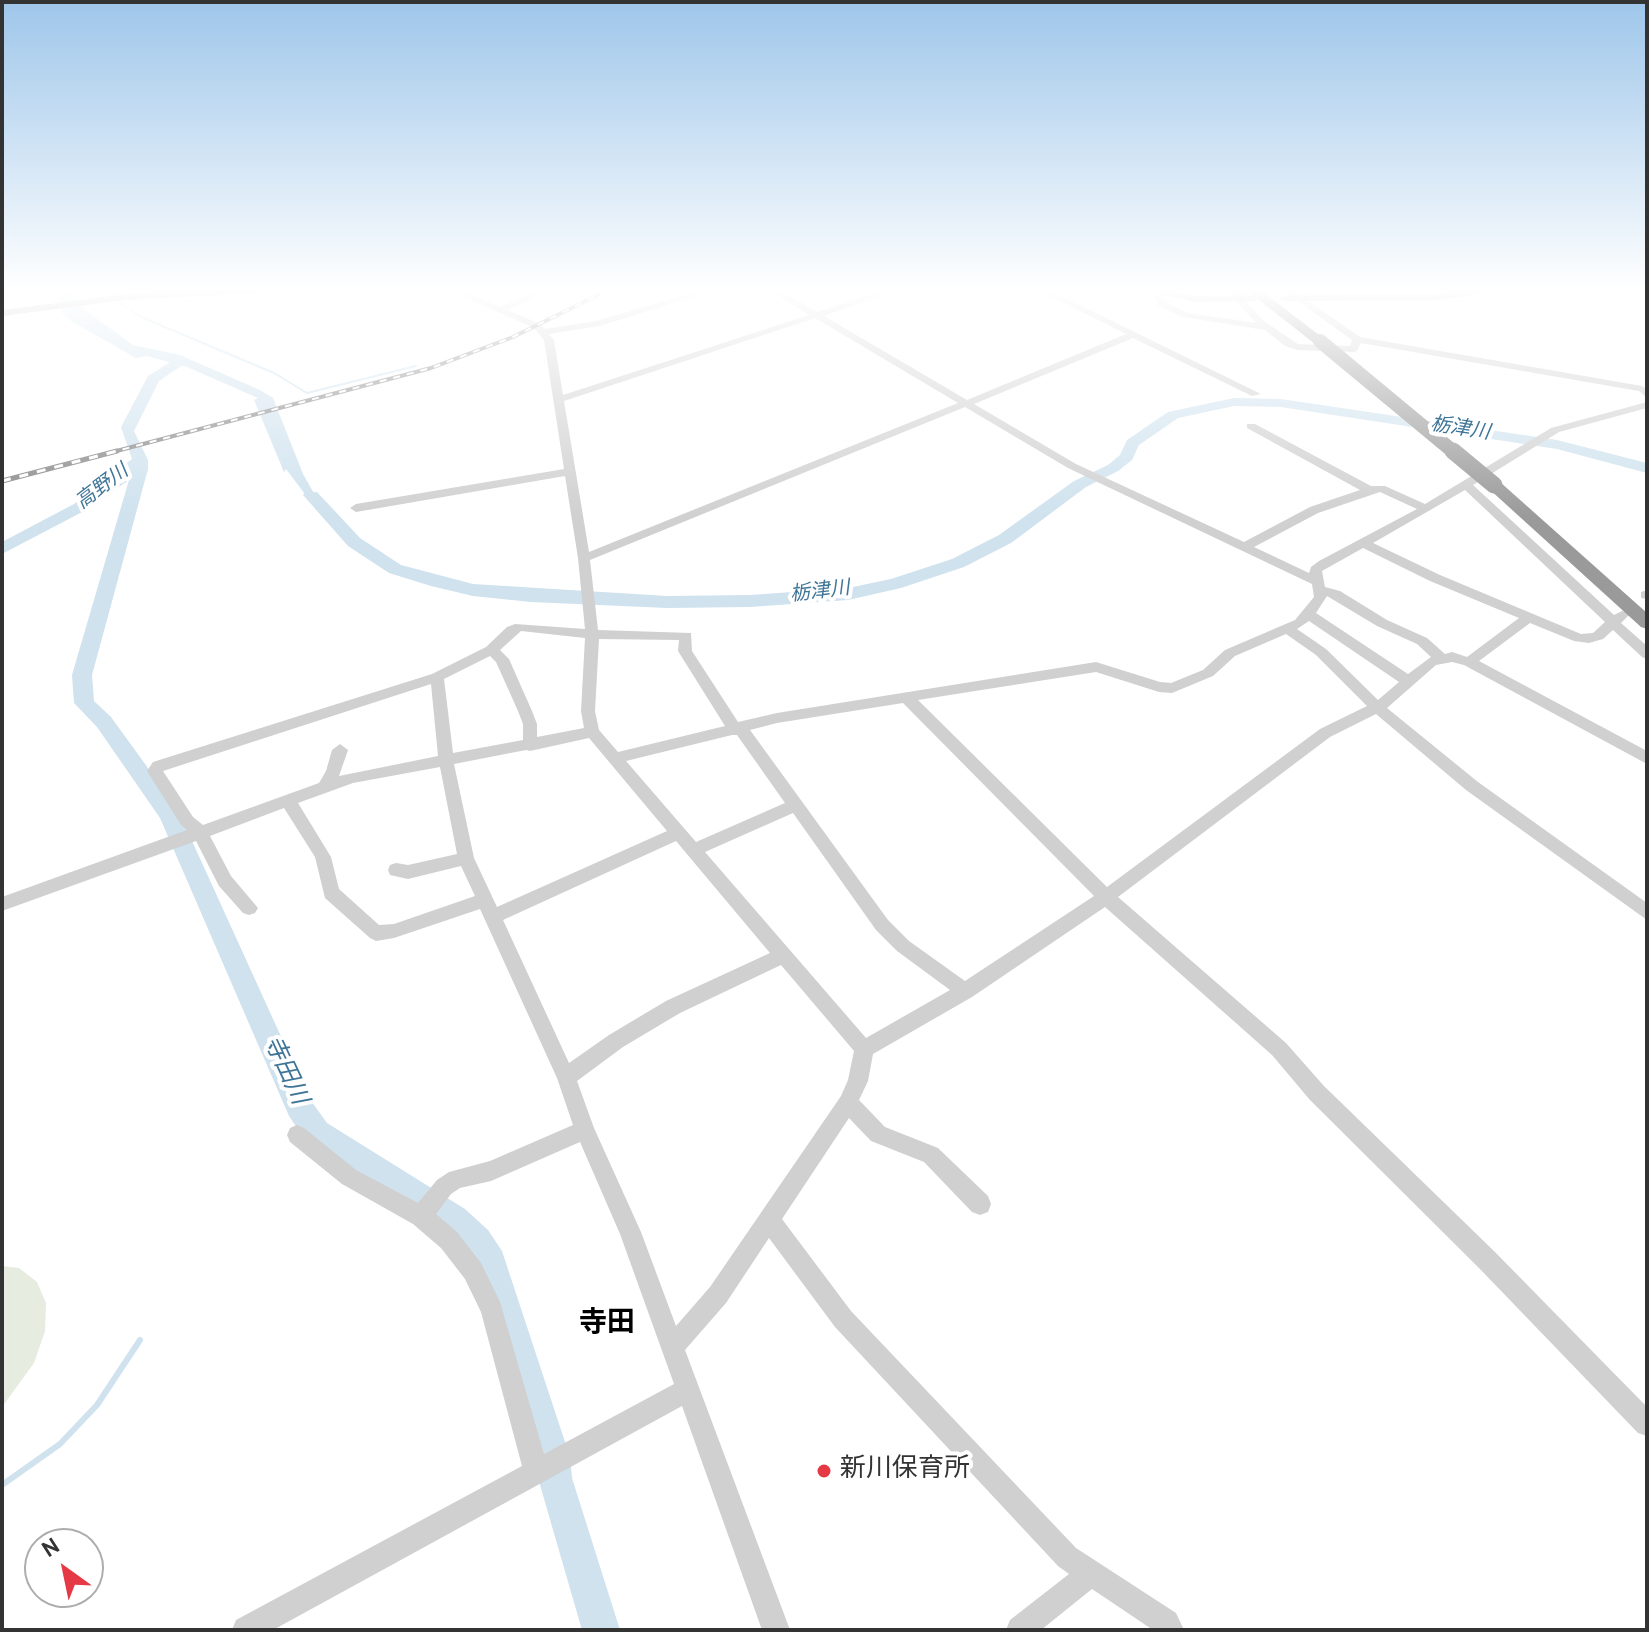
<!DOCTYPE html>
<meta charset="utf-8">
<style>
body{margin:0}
#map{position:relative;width:1649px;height:1632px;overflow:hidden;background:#fff;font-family:Overpass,sans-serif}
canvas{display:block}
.frame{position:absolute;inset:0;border:4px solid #333;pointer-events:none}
.north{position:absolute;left:24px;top:1528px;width:80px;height:80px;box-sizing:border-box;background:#fff;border:2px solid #adadad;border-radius:50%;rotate:327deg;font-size:22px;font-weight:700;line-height:32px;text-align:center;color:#333}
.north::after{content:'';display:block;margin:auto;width:28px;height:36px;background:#e63946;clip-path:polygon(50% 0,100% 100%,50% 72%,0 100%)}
</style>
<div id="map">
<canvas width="1649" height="1632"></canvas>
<div class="frame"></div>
<div class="north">N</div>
</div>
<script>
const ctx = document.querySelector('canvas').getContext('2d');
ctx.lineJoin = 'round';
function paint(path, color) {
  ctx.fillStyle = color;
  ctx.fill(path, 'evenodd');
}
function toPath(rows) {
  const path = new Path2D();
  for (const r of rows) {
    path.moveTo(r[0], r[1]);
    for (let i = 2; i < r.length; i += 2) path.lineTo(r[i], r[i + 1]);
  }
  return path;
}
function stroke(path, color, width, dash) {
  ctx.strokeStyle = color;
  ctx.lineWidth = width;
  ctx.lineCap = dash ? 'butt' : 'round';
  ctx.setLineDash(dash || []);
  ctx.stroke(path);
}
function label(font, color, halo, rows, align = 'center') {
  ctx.font = font + ' Overpass,"Noto Sans JP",sans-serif';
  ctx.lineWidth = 8;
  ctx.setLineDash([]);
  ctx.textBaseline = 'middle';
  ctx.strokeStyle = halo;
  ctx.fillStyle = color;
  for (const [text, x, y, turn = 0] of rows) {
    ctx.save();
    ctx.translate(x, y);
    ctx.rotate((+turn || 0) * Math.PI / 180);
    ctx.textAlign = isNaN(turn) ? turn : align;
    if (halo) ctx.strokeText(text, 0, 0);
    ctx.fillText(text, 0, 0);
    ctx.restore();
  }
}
paint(toPath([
 [2,1266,19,1268,37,1282,46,1303,45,1331,34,1363,2,1407]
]), '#e6ecdf');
paint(toPath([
 [59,289,75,289,76,299,85,310,133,345,180,355,260,390,273,398,303,474,332,525,320,514,286,469,284,472,254,400,258,398,187,367,147,356,136,358,71,321,62,313]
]), '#cfe2ee');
stroke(toPath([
 [119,302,141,317,274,373,307,393,416,366]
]), '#cfe2ee', 2);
stroke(toPath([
 [2,1485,60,1444,97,1405,140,1340]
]), '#cfe2ee', 6);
paint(toPath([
 [175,359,187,362,159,381,134,431,148,460,148,469,92,675,94,701,111,717,177,808,309,1098,327,1123,465,1209,488,1230,502,1251,570,1457,572,1478,620,1630,582,1630,538,1478,536,1457,478,1269,466,1252,445,1229,307,1143,289,1116,160,818,97,727,74,703,72,675,129,480,86,510,2,554,2,542,74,504,132,459,121,427,148,376,175,359],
 [1234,398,1281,399,1557,440,1647,463,1647,473,1557,449,1281,407,1234,406,1178,418,1139,445,1132,460,1118,471,1086,487,1011,543,964,567,901,588,848,600,750,607,667,608,531,602,473,596,431,586,389,573,348,546,303,495,305,492,317,492,360,538,401,565,473,584,667,596,750,595,848,588,891,579,952,559,999,535,1074,481,1108,465,1120,455,1127,440,1168,412,1234,398]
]), '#cfe2ee');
paint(toPath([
 [447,289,458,289,500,307,541,289,552,289,508,310,540,324,545,329,596,321,705,289,718,289,600,326,549,334,554,340,563,395,809,315,768,289,778,289,817,312,888,289,900,289,824,316,967,400,1126,334,1036,289,1047,289,1261,394,1252,396,1133,338,974,404,1076,464,1244,542,1310,507,1360,490,1247,428,1247,424,1255,424,1371,486,1385,486,1425,504,1551,428,1647,402,1647,408,1559,432,1473,485,1614,615,1622,611,1627,612,1629,615,1621,623,1647,646,1647,659,1642,657,1613,630,1603,639,1589,643,1574,641,1530,623,1479,661,1647,751,1647,764,1464,665,1452,662,1436,665,1387,708,1478,782,1647,903,1647,920,1466,790,1376,714,1330,737,1118,897,1286,1043,1324,1086,1495,1252,1647,1407,1647,1436,1638,1433,1479,1268,1310,1100,1272,1055,1105,907,972,997,873,1054,868,1081,859,1100,885,1127,938,1148,988,1196,991,1204,988,1212,980,1215,972,1212,924,1162,871,1141,849,1118,782,1219,851,1311,1076,1548,1176,1613,1184,1630,1153,1630,1092,1589,1041,1630,1006,1630,1010,1620,1069,1574,1058,1566,835,1327,769,1238,726,1303,685,1350,790,1630,762,1630,682,1406,273,1630,232,1630,236,1620,522,1466,481,1312,465,1279,441,1248,413,1224,342,1184,290,1142,287,1135,290,1128,297,1125,304,1128,356,1170,418,1203,437,1180,449,1172,490,1161,573,1125,557,1078,480,909,394,938,376,941,370,938,325,898,315,857,284,808,210,836,231,876,258,908,255,913,249,915,243,913,219,886,196,841,2,911,2,897,187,830,181,825,147,771,153,762,432,674,486,647,507,627,515,624,585,629,578,558,565,476,356,512,350,508,356,504,564,469,544,340,534,328,447,289],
 [815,318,958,403,589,552,564,401,815,318],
 [965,407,1068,468,1312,584,1314,597,1295,620,1225,650,1203,670,1171,683,1160,682,1096,662,777,713,738,722,692,651,691,633,598,630,590,560,965,407],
 [1465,490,1605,622,1593,633,1581,634,1440,575,1373,543,1465,490],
 [1380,492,1417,509,1319,561,1311,567,1309,573,1254,547,1318,513,1380,492],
 [1363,548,1430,581,1519,618,1467,657,1452,652,1445,654,1427,638,1387,620,1340,591,1325,587,1322,571,1363,548],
 [1327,596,1377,626,1417,644,1431,657,1408,674,1316,613,1327,596],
 [1309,621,1399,682,1378,700,1326,649,1297,629,1309,621],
 [521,631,585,638,581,711,584,728,537,737,537,724,532,711,509,659,500,650,521,631],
 [1286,634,1316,655,1367,706,1320,729,1107,887,918,700,1096,672,1159,692,1172,693,1213,676,1235,656,1286,634],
 [599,639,679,640,678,651,725,726,618,752,599,730,595,711,599,639],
 [490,656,496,662,518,711,523,724,523,740,453,753,444,679,490,656],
 [431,684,438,756,339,776,348,750,340,744,332,750,326,771,319,783,203,825,193,817,163,771,431,684],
 [903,703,1094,896,965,981,909,941,888,920,750,730,777,723,903,703],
 [732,735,737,735,785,803,696,842,626,761,732,735],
 [589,738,667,831,497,907,474,858,454,764,526,750,530,751,589,738],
 [440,767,457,854,408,865,396,863,390,865,388,870,390,875,408,879,461,866,475,896,394,924,379,925,339,889,331,857,298,803,353,783,440,767],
 [793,813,876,930,897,951,950,990,866,1038,705,852,793,813],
 [676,841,770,953,666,1001,609,1035,569,1063,503,920,676,841],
 [781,965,854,1051,848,1080,841,1096,710,1287,676,1326,641,1232,594,1128,577,1081,623,1047,680,1013,781,965],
 [580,1142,620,1234,674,1384,544,1454,500,1302,481,1263,457,1232,436,1214,451,1194,460,1188,491,1181,580,1142],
 [1225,289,1234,289,1264,321,1298,344,1350,346,1352,340,1281,289,1291,289,1360,337,1642,386,1647,389,1647,398,1639,391,1361,343,1357,351,1354,352,1297,350,1285,346,1265,330,1183,317,1158,306,1154,293,1161,291,1165,302,1188,313,1256,323,1225,289],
 [1647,590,1647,599,1641,598,1641,592,1647,590]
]), '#d0d0d0');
paint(toPath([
 [212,289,276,289,270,292,125,300,2,316,2,310,125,294,212,289],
 [1138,289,1160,289,1195,296,1254,295,1260,298,1254,301,1195,302,1138,289],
 [1475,289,1504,289,1440,300,1285,301,1279,298,1285,295,1440,294,1475,289]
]), '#ababab');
paint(toPath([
 [1245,289,1259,289,1327,341,1315,344,1245,289],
 [1494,480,1500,482,1647,613,1647,629,1641,627,1488,488,1488,482,1494,480]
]), '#9a9a9a');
const railFar1 = toPath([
 [109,453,431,368,513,337,610,289]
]);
const rail = toPath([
 [2,481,117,451]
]);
stroke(railFar1, '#888', 4);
stroke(rail, '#888', 5);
stroke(railFar1, '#fff', 2, [7]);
stroke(rail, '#fff', 3, [9]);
stroke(toPath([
 [1320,341,1455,453]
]), '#9a9a9a', 14);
stroke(toPath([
 [1453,451,1494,485]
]), '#9a9a9a', 17);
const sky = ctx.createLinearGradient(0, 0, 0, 517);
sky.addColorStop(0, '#9ec6ea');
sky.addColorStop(0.56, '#fff');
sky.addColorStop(1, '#ffffff00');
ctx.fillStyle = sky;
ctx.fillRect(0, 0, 1649, 517);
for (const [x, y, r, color] of [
 [824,1471,8,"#e63946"]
]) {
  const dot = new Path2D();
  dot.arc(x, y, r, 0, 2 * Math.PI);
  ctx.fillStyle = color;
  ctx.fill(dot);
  stroke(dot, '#fff', 3);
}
label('italic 20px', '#3f7597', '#fff', [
 ["栃津川",1460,430,9],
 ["高野川",103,488,-37],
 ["栃津川",820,593,-7]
]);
label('italic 24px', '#3f7597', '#fff', [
 ["寺田川",284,1071,65]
]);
label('26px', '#333', '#fff', [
 ["新川保育所",840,1471]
], 'left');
label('bold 28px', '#000', '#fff', [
 ["寺田",607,1325]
]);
</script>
